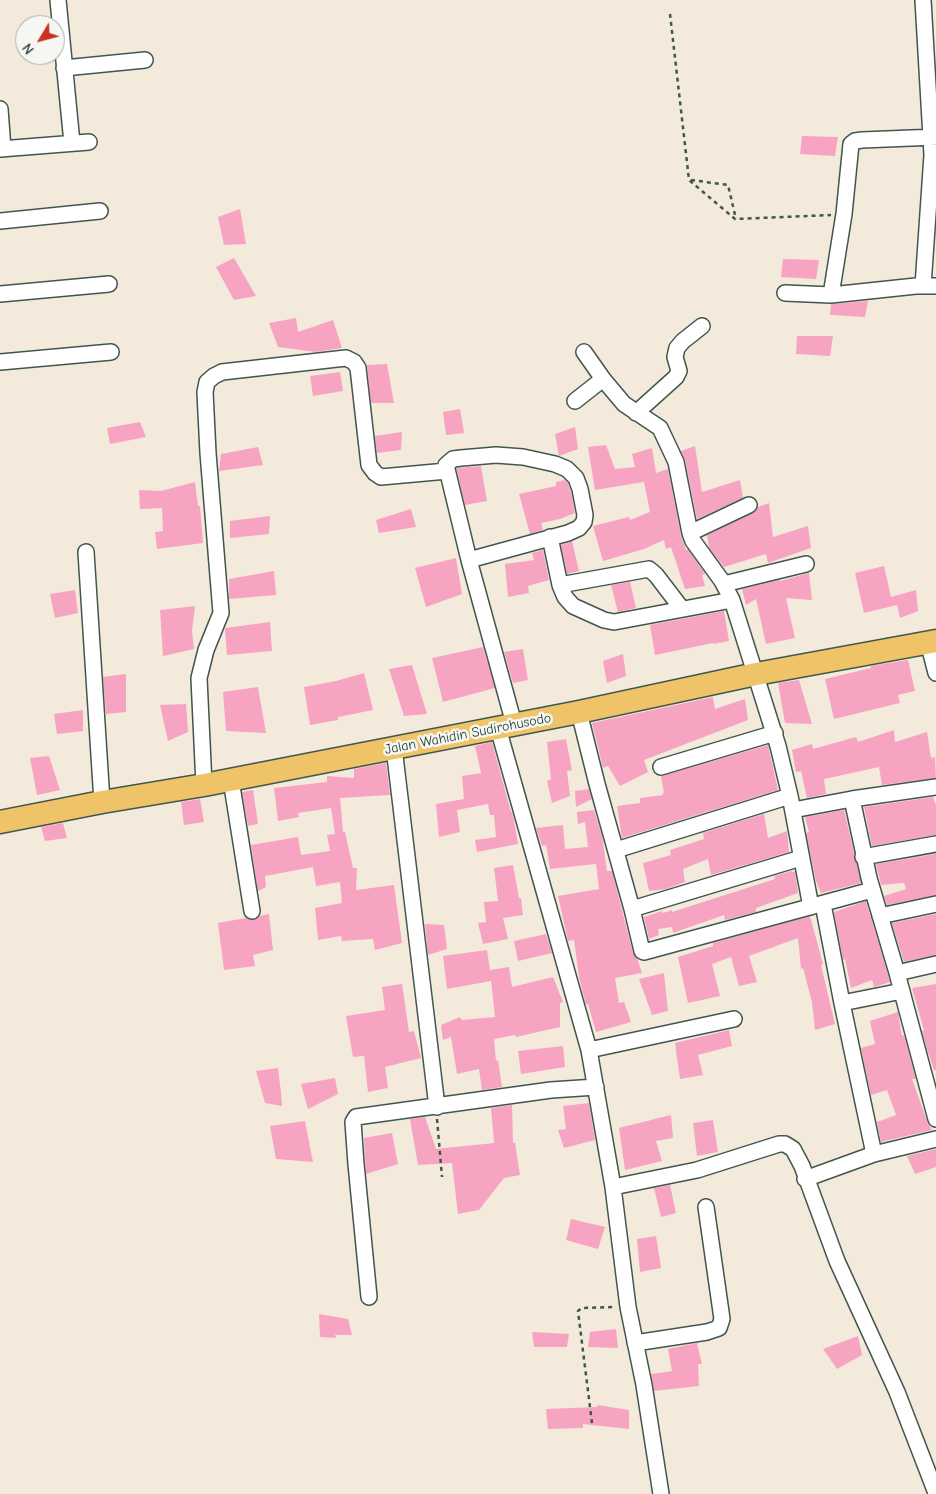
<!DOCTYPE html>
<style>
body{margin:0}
#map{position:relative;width:936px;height:1494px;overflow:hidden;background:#f4eadb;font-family:"Comic Neue",sans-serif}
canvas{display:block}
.north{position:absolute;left:15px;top:15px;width:50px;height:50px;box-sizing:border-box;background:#f6f6f2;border:1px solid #a0aca6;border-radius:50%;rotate:233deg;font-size:14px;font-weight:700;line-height:20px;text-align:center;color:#1f3d34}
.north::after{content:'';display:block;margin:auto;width:18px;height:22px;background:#c8321e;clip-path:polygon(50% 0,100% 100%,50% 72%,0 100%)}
</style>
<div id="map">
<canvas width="936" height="1494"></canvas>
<div class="north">N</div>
</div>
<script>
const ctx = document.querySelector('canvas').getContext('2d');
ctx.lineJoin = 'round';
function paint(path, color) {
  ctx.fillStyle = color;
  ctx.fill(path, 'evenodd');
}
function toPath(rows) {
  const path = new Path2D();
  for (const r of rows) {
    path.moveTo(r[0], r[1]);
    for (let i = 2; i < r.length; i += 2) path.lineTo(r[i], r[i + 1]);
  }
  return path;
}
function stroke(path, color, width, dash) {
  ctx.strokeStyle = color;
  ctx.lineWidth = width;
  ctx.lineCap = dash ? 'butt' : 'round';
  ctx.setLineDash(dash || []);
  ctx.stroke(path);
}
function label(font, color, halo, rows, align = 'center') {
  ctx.font = font + ' "Comic Neue",sans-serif';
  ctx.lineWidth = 5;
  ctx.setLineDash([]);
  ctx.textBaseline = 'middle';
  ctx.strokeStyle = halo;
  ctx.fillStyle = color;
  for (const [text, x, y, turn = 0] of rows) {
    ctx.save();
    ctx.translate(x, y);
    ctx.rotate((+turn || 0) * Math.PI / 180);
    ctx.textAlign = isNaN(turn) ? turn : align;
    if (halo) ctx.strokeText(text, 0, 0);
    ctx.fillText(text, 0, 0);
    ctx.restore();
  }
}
paint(toPath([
 [802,136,838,137,835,156,800,154],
 [240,209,246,244,224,245,218,217],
 [234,258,256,296,234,300,216,267],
 [783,259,819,260,816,279,781,277],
 [868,301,865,317,830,315,831,304],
 [296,318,298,332,333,320,342,348,316,352,278,347,269,323],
 [797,336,833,336,830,356,796,354],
 [387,364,394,403,371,403,367,365],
 [340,372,343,391,313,396,310,376],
 [460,409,464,433,446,435,443,412],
 [140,422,146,437,110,444,107,428],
 [575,427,578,449,559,456,555,434],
 [402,432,401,450,377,453,375,436],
 [606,445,615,469,635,467,632,454,652,448,656,473,668,469,681,536,686,550,688,549,705,574,702,575,705,586,685,589,671,547,666,549,664,540,644,549,603,561,593,526,629,517,630,520,650,512,644,482,595,490,588,447],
 [695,446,702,492,740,480,743,498,697,519,685,460,681,451],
 [258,447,263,465,219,471,221,454],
 [481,466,487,501,465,505,456,468],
 [565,480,568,483,571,492,575,513,560,519,541,523,543,530,530,534,519,494,556,486,556,482],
 [195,482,198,506,200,506,203,543,157,549,155,532,163,531,162,508,140,509,139,490,161,491],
 [769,503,773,537,808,526,811,548,768,563,766,554,724,567,709,548,707,535,753,513,758,507],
 [411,509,416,527,379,533,376,520],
 [270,516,269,534,230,538,230,521],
 [572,541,579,571,567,574,561,545],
 [543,550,549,580,528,586,529,593,508,597,505,564,534,560,532,553],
 [456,558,462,594,426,607,415,568],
 [884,566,891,597,916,590,918,611,900,618,897,605,864,613,855,573],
 [274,571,276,595,229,599,229,579],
 [809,573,812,600,786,598,795,638,766,644,756,599,746,605,742,589,779,580,780,581],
 [630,582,636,608,618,612,611,585],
 [75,590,78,613,55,618,50,594],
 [195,606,192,631,194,649,163,656,160,610],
 [724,611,729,641,713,644,713,643,655,655,650,625],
 [270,622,272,651,227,655,225,628],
 [483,647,495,688,443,702,432,658],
 [523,649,528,680,513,683,504,652],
 [623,654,626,676,607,683,603,661],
 [908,660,915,691,898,695,900,703,834,719,825,679,871,668,871,666],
 [412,665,427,714,404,716,389,669],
 [364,673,373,710,338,717,338,720,310,725,304,687,336,681],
 [126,674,126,712,106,714,103,677],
 [799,680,812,724,785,723,778,683],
 [258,687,266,733,226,731,223,692],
 [713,697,715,709,745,699,748,720,644,760,648,772,620,786,608,766,603,768,592,723],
 [186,704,188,732,168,741,160,705],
 [83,710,83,731,57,734,54,714],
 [894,730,895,742,927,732,931,758,935,757,936,778,882,785,879,767,824,779,826,794,807,798,801,771,796,772,792,750,812,744,813,749,856,737,858,742],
 [566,739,572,770,567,771,570,796,552,803,547,781,551,779,547,742],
 [492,742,511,812,512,812,514,820,518,844,477,852,475,840,496,837,494,815,490,815,488,804,457,810,460,832,439,837,436,804,464,799,462,776,481,773,475,746],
 [768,745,778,790,622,838,617,806,640,803,640,798,663,795,662,793,664,793,661,776],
 [49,756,60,790,37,795,30,758],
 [386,763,390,795,340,798,343,832,345,832,353,868,357,868,356,890,394,885,402,943,375,950,373,939,342,941,341,936,318,940,315,908,342,903,340,882,316,886,313,867,265,876,266,887,258,891,251,845,298,837,301,855,330,851,327,835,335,834,331,808,298,813,299,817,278,821,274,788,327,782,327,776,354,778,354,769],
 [589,789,592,799,576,807,575,791],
 [253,790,258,824,248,826,242,792],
 [933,797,936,805,936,835,872,846,864,807],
 [200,799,204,822,184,825,181,802],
 [594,810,602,836,607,871,612,871,633,953,637,958,642,973,615,978,619,1003,624,1002,631,1022,596,1032,588,1004,586,1005,579,977,574,940,568,941,558,896,599,889,596,864,550,869,546,845,542,846,536,828,563,825,565,849,588,847,585,822,578,824,577,812],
 [844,810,861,883,821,893,816,881,806,833,809,832,805,817],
 [764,814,768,838,787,831,789,852,711,875,708,859,683,869,685,882,666,889,649,891,643,863,671,855,670,850,704,839,703,833],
 [63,823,67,838,45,841,41,827],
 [936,854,936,895,887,905,884,896,906,889,904,883,881,885,876,864],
 [513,865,519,898,521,898,523,915,503,918,508,939,483,944,478,923,486,922,484,902,498,901,494,868],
 [792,871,792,872,795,871,798,893,756,908,756,912,725,920,724,915,673,933,672,927,658,929,659,935,649,939,644,917,662,911,663,913,672,910,672,912,775,879,774,876],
 [866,901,890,982,874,987,872,980,851,988,845,959,843,960,834,912],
 [269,914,273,950,253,955,255,966,224,970,218,923,246,918,254,920,260,916],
 [936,914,936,955,904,962,892,923],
 [810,916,823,964,821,965,835,1024,815,1030,812,1002,803,968,801,969,798,938,749,956,757,982,739,986,731,957,712,964,720,996,688,1003,678,957,713,946,713,943],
 [425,924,444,925,447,949,428,955],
 [546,934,552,953,518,961,514,941],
 [487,950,490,970,509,967,512,987,553,977,563,1002,560,1003,560,1027,516,1037,515,1035,494,1039,496,1061,498,1060,502,1087,482,1090,479,1069,457,1074,451,1037,443,1040,441,1025,460,1017,462,1020,495,1017,491,981,447,989,443,956],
 [664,973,668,1011,652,1015,639,979],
 [402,984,409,1032,414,1031,421,1058,385,1067,388,1088,368,1092,364,1056,353,1057,346,1016,385,1010,382,987],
 [936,984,936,1070,934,1070,927,1049,922,1031,924,1030,912,988],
 [898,1012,902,1036,904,1035,916,1079,912,1079,927,1121,932,1130,881,1142,877,1122,896,1115,887,1090,871,1095,861,1048,875,1044,870,1021],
 [729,1030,732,1046,698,1055,703,1075,680,1079,675,1043],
 [563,1046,565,1067,521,1074,518,1051],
 [278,1068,281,1093,282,1106,265,1103,256,1071],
 [335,1078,338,1094,308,1109,301,1084],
 [589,1103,595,1140,564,1148,558,1130,566,1129,563,1106],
 [512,1105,513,1143,515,1143,520,1175,504,1178,479,1210,458,1214,452,1163,418,1165,410,1119,425,1117,436,1149,494,1143,491,1108],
 [671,1115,673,1138,656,1141,662,1161,625,1170,619,1128],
 [713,1120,718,1152,697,1156,693,1123],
 [305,1121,313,1162,276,1159,270,1126],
 [392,1133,398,1164,366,1174,364,1138],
 [936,1149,936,1167,915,1174,907,1156],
 [670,1185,676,1213,661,1217,654,1188],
 [571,1219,605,1227,598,1249,566,1240],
 [656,1236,661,1268,640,1272,637,1239],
 [319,1314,348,1319,352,1335,335,1335,336,1338,320,1337],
 [616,1329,618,1348,588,1347,590,1332],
 [532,1332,569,1334,567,1347,534,1347],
 [858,1336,862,1355,837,1369,823,1349],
 [697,1343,702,1364,698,1364,699,1386,654,1391,651,1374,672,1371,668,1349],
 [597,1405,629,1410,629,1429,583,1424,583,1428,548,1429,546,1409,597,1407]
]), '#f7a4c3');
const minor = toPath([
 [58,0,72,143],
 [923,0,932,155,923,286],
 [64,68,145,60],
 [0,109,3,149],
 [936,137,862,140,855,141,851,144,844,214,831,295,916,286,936,286],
 [0,149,89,142],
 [0,221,100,211],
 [785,293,831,295],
 [0,294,109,284],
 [584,352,603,379,624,404,660,428,676,462,690,533,693,541,722,581,732,600],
 [0,362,111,352],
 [575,401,603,379],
 [636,413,676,377,679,371,675,357,677,348,683,341,702,326],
 [690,533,749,505],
 [550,537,560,585,565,597,573,606,604,620,614,622,732,600,778,746,790,796,811,907],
 [86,552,102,802],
 [469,560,568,533,579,528,584,522,585,515,580,489,576,478,567,469,555,464,523,457,496,455,461,458,453,459,446,465,469,560,514,724],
 [724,584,806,564],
 [560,585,649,569,656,575,682,609],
 [928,642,936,673],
 [579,712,597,784,632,909,642,951,644,952,872,890],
 [498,728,589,1050,613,1187,628,1307,644,1385,661,1494],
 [394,748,437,1107],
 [661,767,775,733],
 [231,780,252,911],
 [204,785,199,678,206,650,221,613,208,453,205,392,207,382,214,376,222,372,346,358,354,362,358,368,369,465,375,473,381,477,447,471],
 [852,799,869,878,897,973,936,1119],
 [793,810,852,799,936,787],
 [616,850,790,796],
 [863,857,936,844],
 [823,904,842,1003,874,1154],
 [632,909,801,858],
 [880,916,936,904],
 [897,973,936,964],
 [842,1003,902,991],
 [589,1050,734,1019],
 [805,1179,874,1154,936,1139],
 [613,1187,697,1170,779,1144,785,1144,793,1149,802,1166,837,1261,897,1392,936,1493],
 [369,1297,356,1164,353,1122,356,1117,551,1090,596,1087],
 [635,1343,707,1332,719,1328,722,1319,706,1207]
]);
const highway = toPath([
 [0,822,102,802,204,785,394,748,579,712,756,674,936,641]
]);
stroke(minor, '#3f574d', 18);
stroke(highway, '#3f574d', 25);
stroke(toPath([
 [670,14,689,180,735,219,831,215],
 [691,180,728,185,736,219],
 [437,1119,442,1177],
 [592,1423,578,1311,582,1308,614,1307]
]), '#3f574d', 2.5, [4, 4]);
stroke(minor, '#fff', 15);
stroke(highway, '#efc469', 22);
label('14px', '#1f3d34', '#f6f6f2', [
 ["Jalan Wahidin Sudirohusodo",468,734,-11]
]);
</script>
